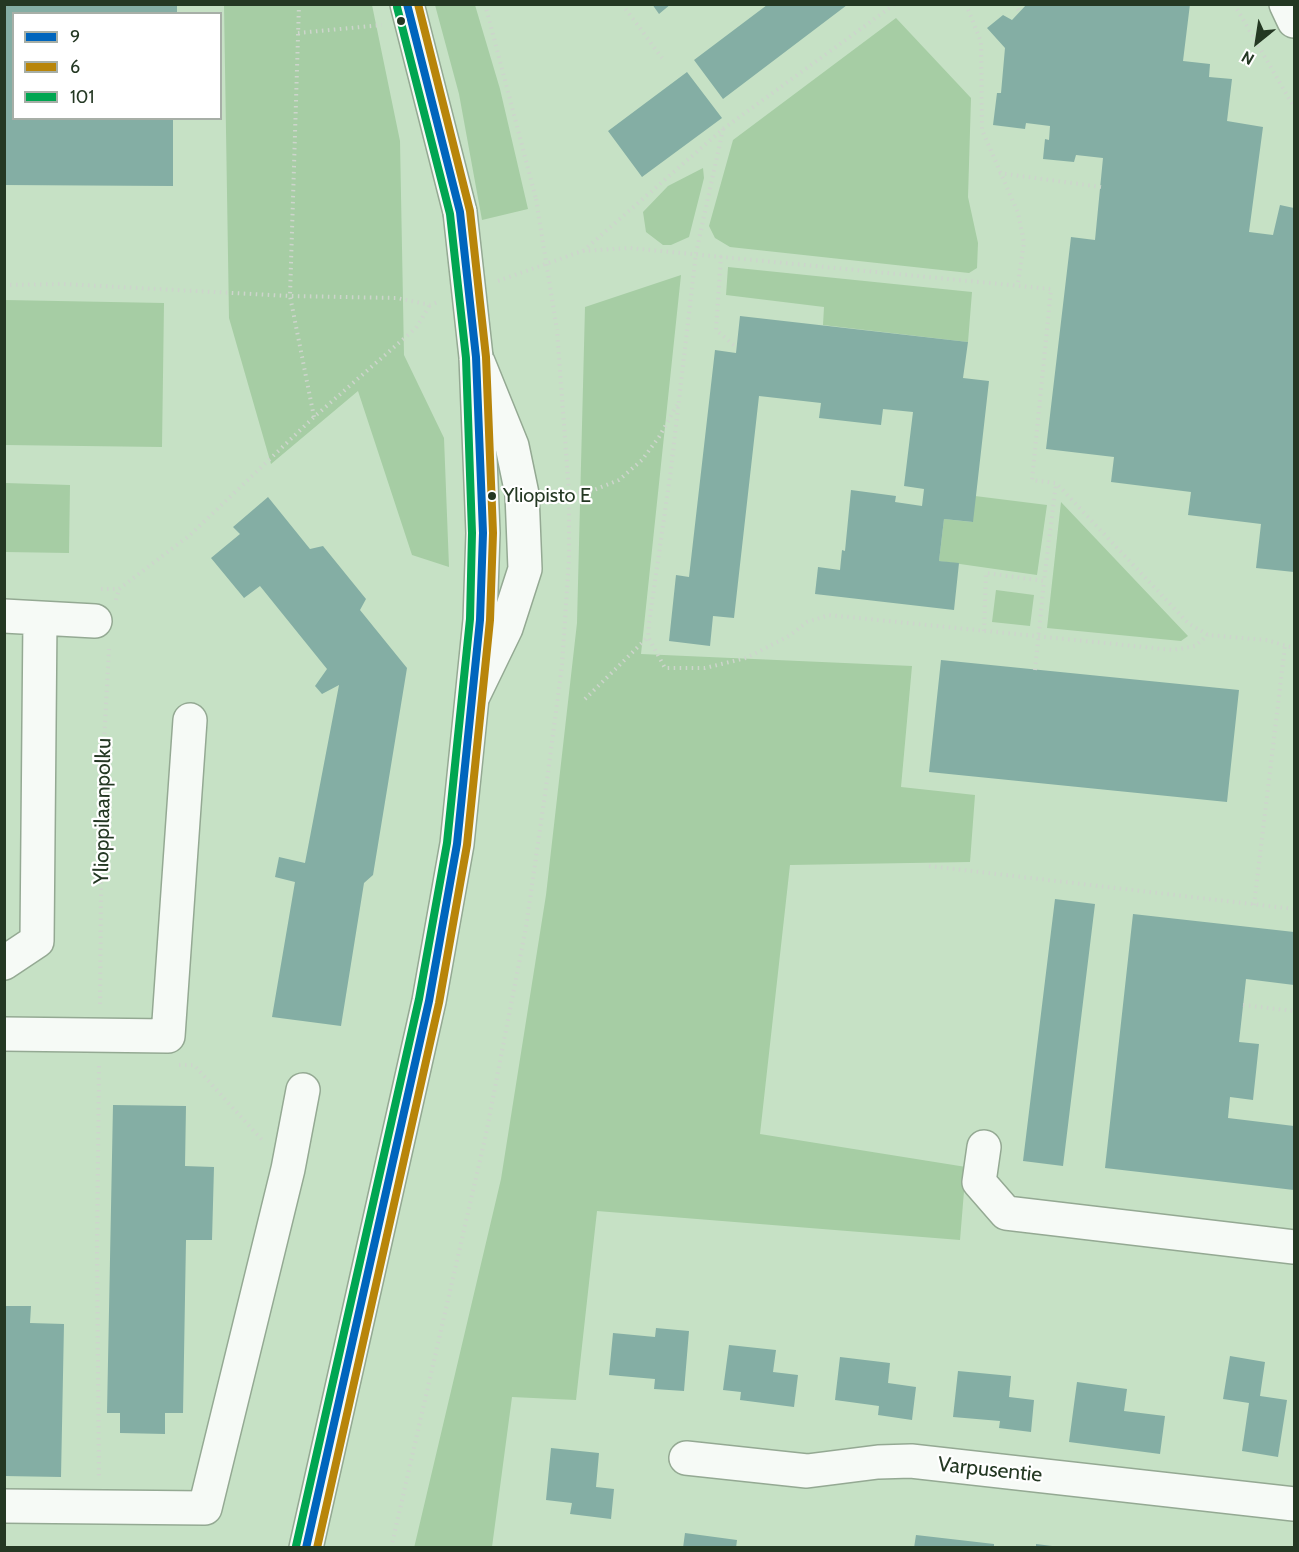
<!DOCTYPE html>
<style>
body{margin:0}
#map{position:relative;width:1299px;height:1552px;overflow:hidden;background:#c6e1c5;font-family:Cabin,sans-serif}
canvas{display:block}
.frame{position:absolute;inset:0;border:6px solid #243823;pointer-events:none}
.legend{position:absolute;left:12px;top:12px;width:210px;height:108px;box-sizing:border-box;background:#fff;border:2px solid #a7afa7;margin:0;padding:8px 10px;list-style:none;font-size:18px;color:#243823}
.legend li{display:flex;align-items:center;gap:12px;height:30px}
.legend b{width:30px;border:2px solid #a7afa7}
.north{position:absolute;left:1227px;top:12px;width:60px;height:60px;-webkit-text-stroke:4px #fff;paint-order:stroke;rotate:210deg;font-size:16px;font-weight:700;line-height:24px;text-align:center;color:#243823}
.north::after{content:'';display:block;margin:auto;width:21px;height:27px;background:#243823;clip-path:polygon(50% 0,100% 100%,50% 72%,0 100%)}
</style>
<div id="map">
<canvas width="1299" height="1552"></canvas>
<div class="frame"></div>
<ul class="legend">
<li><b style="height:8px;background:#0065bd"></b>9</li>
<li><b style="height:8px;background:#b8850a"></b>6</li>
<li><b style="height:8px;background:#00a651"></b>101</li>
</ul>
<div class="north">N</div>
</div>
<script>
const ctx = document.querySelector('canvas').getContext('2d');
ctx.lineJoin = 'round';
function paint(path, color) {
  ctx.fillStyle = color;
  ctx.fill(path, 'evenodd');
}
function toPath(rows) {
  const path = new Path2D();
  for (const r of rows) {
    path.moveTo(r[0], r[1]);
    for (let i = 2; i < r.length; i += 2) path.lineTo(r[i], r[i + 1]);
  }
  return path;
}
function stroke(path, color, width, dash) {
  ctx.strokeStyle = color;
  ctx.lineWidth = width;
  ctx.lineCap = dash ? 'butt' : 'round';
  ctx.setLineDash(dash || []);
  ctx.stroke(path);
}
function label(font, color, halo, rows, align = 'center') {
  ctx.font = font + ' Cabin,sans-serif';
  ctx.lineWidth = 4.5;
  ctx.setLineDash([]);
  ctx.textBaseline = 'middle';
  ctx.strokeStyle = halo;
  ctx.fillStyle = color;
  for (const [text, x, y, turn = 0] of rows) {
    ctx.save();
    ctx.translate(x, y);
    ctx.rotate((+turn || 0) * Math.PI / 180);
    ctx.textAlign = isNaN(turn) ? turn : align;
    if (halo) ctx.strokeText(text, 0, 0);
    ctx.fillText(text, 0, 0);
    ctx.restore();
  }
}
paint(toPath([
 [224,5,372,5,400,141,404,355,444,438,449,567,412,555,358,391,271,464,229,318],
 [435,5,475,5,500,89,528,209,482,220,459,94],
 [896,18,971,98,968,197,978,243,977,268,969,273,730,247,715,238,709,226,733,140],
 [703,168,704,178,689,237,671,245,663,245,646,232,643,212,668,186],
 [728,267,972,292,968,342,823,325,824,307,726,295],
 [681,275,641,654,912,666,901,787,975,795,970,862,790,865,760,1134,966,1167,960,1240,597,1211,576,1400,512,1397,492,1547,414,1548,501,1179,546,895,577,623,585,307],
 [5,300,164,303,162,447,5,445],
 [5,483,70,485,69,553,5,552],
 [975,496,1047,505,1037,575,939,561,944,519,972,522],
 [1061,502,1188,636,1181,641,1047,628],
 [996,590,1034,595,1030,626,992,622]
]), '#a6cda4');
paint(toPath([
 [4,4,177,4,177,14,14,14,14,118,173,118,173,186,4,185],
 [652,4,671,4,659,14],
 [1027,4,1190,4,1183,61,1210,64,1209,77,1232,79,1227,121,1263,127,1249,232,1273,235,1280,205,1294,208,1294,572,1256,568,1261,524,1188,515,1191,492,1111,482,1114,457,1046,449,1071,237,1095,240,1103,158,1076,155,1074,162,1043,159,1045,139,1049,140,1050,126,1026,123,1025,129,993,125,997,93,1001,93,1005,48,987,28,1003,15,1012,20],
 [767,5,847,5,723,99,694,60],
 [687,72,722,118,642,177,608,131],
 [740,316,968,342,963,378,989,381,973,522,944,519,939,561,959,563,954,610,815,594,818,567,840,570,842,550,845,551,851,490,896,496,895,502,922,506,924,489,904,486,913,412,883,409,881,425,819,418,821,403,759,396,734,618,713,616,710,646,669,641,676,575,689,577,715,350,736,353],
 [268,497,310,549,323,546,366,599,360,610,407,668,373,875,364,883,341,1026,272,1017,295,882,275,877,279,857,305,863,339,685,322,694,315,686,327,669,260,586,244,598,211,558,240,534,233,527],
 [941,660,1239,690,1227,802,929,772],
 [1055,899,1095,904,1063,1166,1023,1161],
 [1133,914,1294,932,1294,985,1246,979,1239,1042,1259,1044,1253,1100,1230,1097,1228,1118,1294,1126,1294,1190,1105,1168],
 [113,1105,186,1106,185,1166,214,1167,212,1240,186,1240,183,1413,165,1413,165,1434,120,1433,120,1413,107,1413],
 [4,1306,31,1306,30,1323,64,1324,61,1477,4,1476],
 [656,1328,689,1331,684,1391,654,1389,655,1379,609,1375,613,1333,655,1337],
 [729,1345,776,1350,773,1372,798,1375,794,1407,740,1400,741,1392,723,1390],
 [1230,1356,1265,1362,1260,1396,1287,1400,1278,1457,1242,1451,1249,1403,1223,1399],
 [840,1357,890,1363,888,1383,916,1387,912,1420,878,1415,879,1406,835,1400],
 [958,1371,1011,1376,1009,1397,1034,1400,1031,1432,999,1428,1000,1421,953,1417],
 [1077,1382,1127,1389,1124,1411,1165,1416,1160,1454,1069,1442],
 [551,1448,599,1453,596,1487,614,1489,611,1519,570,1514,572,1503,546,1500],
 [685,1533,737,1540,736,1548,683,1548],
 [916,1535,994,1544,994,1548,914,1548],
 [1036,1544,1052,1546,1052,1548,1036,1548]
]), '#84aea4');
const minor = toPath([
 [1286,4,1294,21],
 [4,616,95,621],
 [474,694,506,628,525,569,522,494,512,446,478,362],
 [4,963,37,941,40,618],
 [4,1034,168,1036,190,720],
 [984,1147,979,1182,1006,1213,1294,1247],
 [686,1458,807,1471,878,1462,911,1461,1294,1504],
 [4,1506,205,1508,288,1169,303,1090]
]);
const major = toPath([
 [407,4,460,212],
 [306,1548,429,1001,457,844,480,620,483,533,476,357]
]);
stroke(minor, '#94a993', 36);
stroke(major, '#94a993', 36);
stroke(toPath([
 [299,4,290,296,397,298,430,305,440,301],
 [485,4,536,199],
 [622,4,662,58],
 [966,4,981,42,982,130,1018,213,1024,242,1018,283],
 [1014,4,1020,12],
 [1234,4,1294,107],
 [298,33,382,25],
 [723,129,696,253,671,469,649,623,648,637,665,668,705,668,746,658,789,636,807,622,829,615,1173,650,1195,646,1208,635],
 [999,173,1101,187],
 [583,251,723,129,895,4],
 [721,256,716,330,736,347],
 [498,281,582,251,630,248,1051,289,1032,480,1056,483,1188,623,1208,635,1266,640,1294,648],
 [4,285,63,284,290,296,314,417],
 [554,494,589,492,619,480,642,460,659,437,677,405],
 [101,589,119,589,190,535,314,417,416,328,430,305],
 [116,600,119,589],
 [984,631,986,573,1044,581,1056,483],
 [1035,670,1044,581],
 [585,699,648,637],
 [929,866,1294,909],
 [1254,905,1285,646],
 [100,1004,102,780,109,649],
 [1243,1005,1294,1011],
 [179,1065,194,1065,262,1140],
 [99,1066,97,1251,99,1478],
 [391,1548,486,1134,526,927,548,773,562,665,569,558,569,493,557,330]
]), '#cdd5cc', 4, [1.5, 4.5]);
stroke(minor, '#f6faf6', 33);
stroke(major, '#f6faf6', 33);
const majorBridge = toPath([
 [460,212,476,357]
]);
stroke(majorBridge, '#94a993', 36, []);
stroke(toPath([
 [536,199,557,330]
]), '#cdd5cc', 4, [1.5, 4.5]);
stroke(majorBridge, '#f6faf6', 33);
stroke(toPath([
 [306,1548,429,1001,457,844,480,620,483,533,476,357,460,212,407,4]
]), '#0065bd', 8);
stroke(toPath([
 [317,1548,439,1003,467,845,490,620,493,533,486,357,470,211,418,4]
]), '#b8850a', 8);
stroke(toPath([
 [296,1546,419,999,447,843,470,619,472,533,466,358,450,214,397,7]
]), '#00a651', 8);
for (const [x, y, r, color] of [
 [401,21,5,"#243823"],
 [492,496,5,"#243823"]
]) {
  const dot = new Path2D();
  dot.arc(x, y, r, 0, 2 * Math.PI);
  ctx.fillStyle = color;
  ctx.fill(dot);
  stroke(dot, '#fff', 2);
}
label('20px', '#243823', '#fff', [
 ["Yliopisto E",503,496]
], 'left');
label('21px', '#243823', '#fff', [
 ["Ylioppilaanpolku",103,811,-89],
 ["Varpusentie",990,1470,6]
]);
</script>
